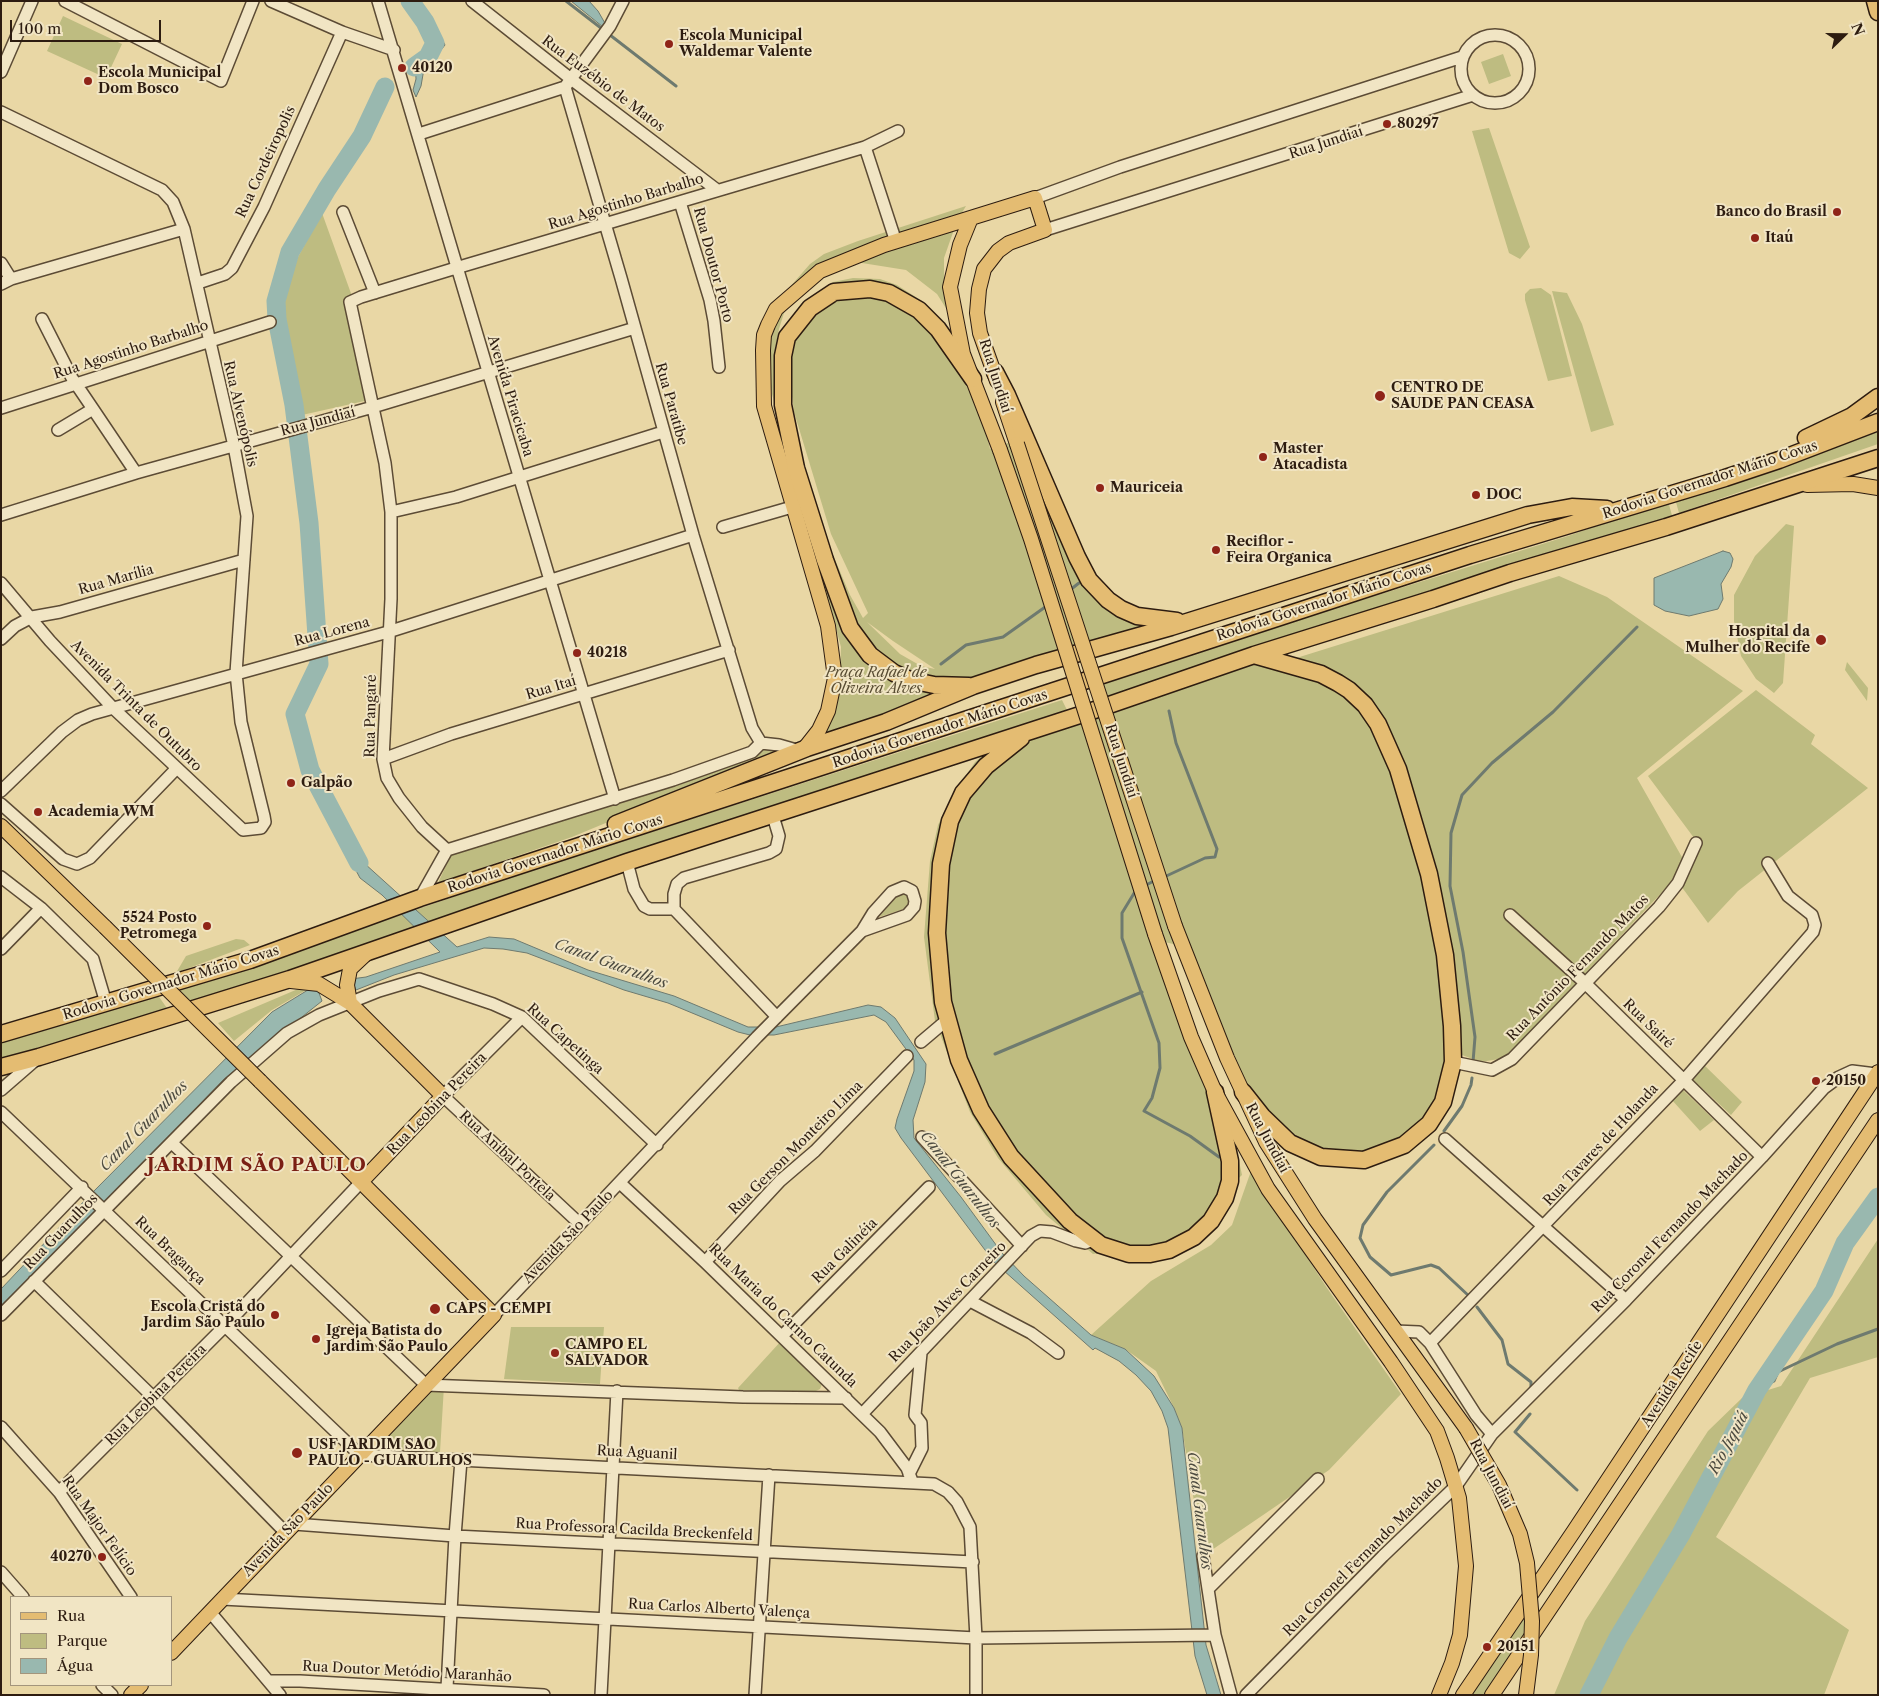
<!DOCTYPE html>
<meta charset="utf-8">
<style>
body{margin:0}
#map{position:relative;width:1879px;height:1696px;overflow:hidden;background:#e9d7a5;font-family:"Libre Caslon Text",serif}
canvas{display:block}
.frame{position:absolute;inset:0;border:2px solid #2d1c10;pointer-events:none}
.legend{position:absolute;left:10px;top:1596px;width:162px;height:90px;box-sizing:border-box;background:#f1e5c4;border:1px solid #a3957c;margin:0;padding:6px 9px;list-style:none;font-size:15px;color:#2d1c10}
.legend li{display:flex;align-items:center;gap:10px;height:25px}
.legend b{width:25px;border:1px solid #a3957c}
.north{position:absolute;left:1819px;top:10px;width:50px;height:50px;-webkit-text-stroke:4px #f1e5c4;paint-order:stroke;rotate:68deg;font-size:14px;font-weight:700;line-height:20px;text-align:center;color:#2d1c10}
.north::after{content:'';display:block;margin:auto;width:18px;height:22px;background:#2d1c10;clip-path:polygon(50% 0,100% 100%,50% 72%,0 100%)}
.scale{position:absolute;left:10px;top:20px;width:151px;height:22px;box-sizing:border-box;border:2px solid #2d1c10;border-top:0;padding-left:6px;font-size:15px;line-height:18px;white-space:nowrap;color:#2d1c10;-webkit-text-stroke:4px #f1e5c4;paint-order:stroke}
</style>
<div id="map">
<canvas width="1879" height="1696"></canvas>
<div class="frame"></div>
<ul class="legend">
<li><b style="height:6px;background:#e4bc72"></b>Rua</li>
<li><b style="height:14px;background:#bebc81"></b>Parque</li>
<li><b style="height:14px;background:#99b8af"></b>Água</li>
</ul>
<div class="north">N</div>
<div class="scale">100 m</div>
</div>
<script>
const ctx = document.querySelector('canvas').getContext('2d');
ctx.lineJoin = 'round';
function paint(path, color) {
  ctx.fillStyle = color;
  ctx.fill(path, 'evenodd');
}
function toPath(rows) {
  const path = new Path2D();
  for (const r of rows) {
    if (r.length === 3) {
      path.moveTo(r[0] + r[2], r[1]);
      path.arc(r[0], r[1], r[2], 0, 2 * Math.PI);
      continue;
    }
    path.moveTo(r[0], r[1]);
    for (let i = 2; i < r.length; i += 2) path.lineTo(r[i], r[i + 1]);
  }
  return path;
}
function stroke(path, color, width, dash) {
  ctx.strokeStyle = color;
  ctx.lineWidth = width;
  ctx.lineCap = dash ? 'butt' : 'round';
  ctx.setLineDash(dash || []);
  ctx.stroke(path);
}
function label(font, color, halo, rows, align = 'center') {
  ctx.font = font + ' "Libre Caslon Text",serif';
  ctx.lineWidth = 4;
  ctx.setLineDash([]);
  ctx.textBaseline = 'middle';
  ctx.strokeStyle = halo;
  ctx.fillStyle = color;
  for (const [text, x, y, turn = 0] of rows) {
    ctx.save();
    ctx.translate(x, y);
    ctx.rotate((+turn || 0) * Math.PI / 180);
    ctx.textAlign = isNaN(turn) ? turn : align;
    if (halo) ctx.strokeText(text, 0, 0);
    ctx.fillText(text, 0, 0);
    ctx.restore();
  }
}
paint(toPath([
 [63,16,122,44,106,78,47,51],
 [1503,54,1511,76,1489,84,1481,62],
 [1489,128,1530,247,1520,259,1509,253,1472,131],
 [966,206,957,221,944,258,944,286,954,321,937,294,906,270,862,263,842,263,808,282,784,313,779,329,774,355,778,387,806,491,850,595,863,618,868,613,831,534,794,412,787,357,803,311,818,292,833,282,853,278,880,279,897,285,922,301,944,328,954,347,986,431,990,449,1026,437,1089,585,1167,629,807,748,840,678,841,647,772,394,767,360,774,305,810,264,824,254,858,241],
 [867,622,893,641,935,669,921,666,900,654],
 [322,213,353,299,369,400,302,415,277,319,298,257],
 [1541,288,1551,295,1572,376,1548,381,1525,300,1525,294,1530,289],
 [1552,291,1567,293,1582,324,1614,425,1591,432],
 [1878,424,1878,444,1679,513,1674,495],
 [1668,501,1673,519,1107,700,1102,684,1204,649,1568,536],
 [1786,524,1794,526,1783,683,1774,693,1756,679,1741,656,1734,621,1734,595,1755,556],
 [1559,576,1607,597,1743,691,1637,778,1687,866,1505,1058,1481,1062,1462,1055,1440,898,1384,720,1354,683,1314,666,1290,660],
 [1254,655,1321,674,1378,724,1429,874,1450,1081,1431,1130,1382,1155,1303,1150,1243,1091,1181,946,1161,941,1231,1124,1242,1175,1224,1192,1208,1221,1169,1242,1093,1254,1046,1215,998,1158,970,1112,935,1021,924,937,930,861,938,825,951,798,975,762,998,741],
 [1847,662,1868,688,1867,701,1845,670],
 [1756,690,1815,735,1811,744,1868,788,1738,891,1708,923,1681,886,1700,846,1648,776],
 [1062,700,1068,712,373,944,190,1004,178,988,398,916,511,877],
 [762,750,781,750,572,837,438,883,452,853],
 [904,893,909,896,911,901,907,908,879,917,899,894],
 [236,939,244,940,250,945,176,973,186,956],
 [305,986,313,986,272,1010,234,1041,218,1023],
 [157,994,169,1011,1,1059,1,1037],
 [1703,1064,1742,1102,1731,1115,1690,1077],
 [1681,1088,1714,1120,1700,1131,1671,1099],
 [1251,1171,1327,1288,1401,1394,1329,1470,1203,1556,1182,1428,1174,1408,1156,1371,1125,1349,1091,1335,1151,1281,1211,1245,1232,1225],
 [1878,1239,1878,1357,1810,1378,1716,1537,1849,1630,1824,1695,1554,1695,1585,1621,1708,1431,1742,1398,1781,1386],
 [511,1327,604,1327,600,1384,504,1379],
 [782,1340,822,1384,820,1389,812,1393,739,1390,738,1388],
 [444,1386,440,1452,387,1449,384,1444,387,1438,436,1387],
 [1526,1614,1526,1640,1490,1695,1472,1695]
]), '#bebc81');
const water = toPath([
 [408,1,413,1,435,26,445,45,437,55,425,63,421,86,416,97,413,90,416,79,415,61,434,50,436,44,430,29,423,22,408,1],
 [571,1,589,1,598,11,606,25,603,27,571,1],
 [1723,551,1730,553,1733,559,1731,567,1721,584,1723,599,1718,609,1689,616,1665,611,1654,605,1654,578,1723,551],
 [351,840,364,863,457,947,489,937,514,939,588,970,674,996,748,1027,776,1027,868,1005,881,1007,895,1018,926,1064,925,1082,913,1120,914,1138,961,1197,1002,1253,1024,1276,1091,1335,1125,1349,1154,1376,1174,1408,1182,1428,1206,1645,1221,1695,1207,1695,1195,1656,1168,1428,1162,1411,1151,1391,1136,1375,1119,1361,1095,1348,1093,1350,994,1262,901,1138,895,1128,897,1119,914,1071,914,1060,886,1022,874,1015,774,1035,750,1035,738,1032,668,1003,624,990,527,953,503,949,484,948,394,975,356,990,351,979,366,977,440,952,382,895,360,878,341,842,351,840],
 [316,985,322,1001,224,1079,1,1312,1,1289,88,1197,272,1012,316,985]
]);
paint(water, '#99b8af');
stroke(water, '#6e7a6f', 1);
stroke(toPath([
 [566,1,676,86],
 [1070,590,1079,583],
 [941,664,966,645,1003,637,1048,605],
 [1162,878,1205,858,1215,857,1217,849,1176,743,1169,711],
 [1144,886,1156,880],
 [1136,890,1122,913,1122,938,1159,1043,1160,1068,1152,1098,1144,1111,1190,1136,1219,1157],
 [995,1054,1142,992],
 [1473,1062,1475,1037,1463,952,1450,886,1451,833,1462,795,1492,763,1553,712,1637,627],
 [1444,1131,1462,1106,1471,1085,1472,1078],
 [1434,1145,1387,1192,1363,1225,1360,1238,1370,1257,1391,1275,1431,1265,1439,1268,1470,1297],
 [1477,1307,1502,1340,1508,1364,1531,1382,1531,1387],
 [1757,1390,1774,1381,1778,1372,1837,1344,1878,1329],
 [1530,1414,1515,1432,1577,1490]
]), '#6e7a6f', 3);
stroke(toPath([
 [410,1,425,22,435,43,428,57,414,67],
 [359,863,310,770,295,714,319,664,309,523,294,405,277,319,276,301,290,252,327,189,362,136,385,87],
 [1589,1695,1618,1638,1681,1534,1757,1390,1824,1291,1845,1243,1878,1197]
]), '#99b8af', 19);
const minor = toPath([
 [65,1,221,81,253,1],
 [271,1,342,32,394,50],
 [378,1,615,799],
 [472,1,571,79,717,190],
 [1495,69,34],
 [1,72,32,1],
 [565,87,621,278,693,535,752,728,761,743,779,745,800,751],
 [1,112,162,190,173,202,184,229,234,446,247,516,236,673,241,722,264,816,265,822,261,828,243,830,177,768,113,708,50,641,1,583],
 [419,134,565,87,610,26,623,1],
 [865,147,896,242],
 [1035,198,1120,167,1462,57],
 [680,202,710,300,714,321,719,367],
 [343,212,375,293],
 [1045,230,1473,95],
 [1,263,11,279],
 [198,283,225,274,232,268,264,207,342,32],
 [1,284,11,279,184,229],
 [42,319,72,378,93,409],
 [1,408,270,322],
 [58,430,93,409,136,473],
 [391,512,456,497,663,432],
 [1,515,136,473,373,407,635,328],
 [723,527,792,507],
 [1,639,15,626,32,617,60,612,244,560],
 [761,743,752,752,673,780,447,850,422,827,399,798,387,778,383,759,391,599,391,512,385,463,350,302,361,297,456,268,865,147,898,131],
 [383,759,451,734,729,650],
 [1,791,62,732,78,720,92,714,388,632,693,535],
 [1,804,63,859,77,864,90,858,177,768],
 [627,862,634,889,644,906,650,909,674,909,777,1017],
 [1,877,41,908,93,959,106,1003],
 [420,898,447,850],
 [674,909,674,894,677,884,684,878,769,853,776,849,779,836,773,816],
 [1510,915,1584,982,1762,1157],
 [1,949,41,908],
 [522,1017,443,1096,580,1224],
 [921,1042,947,1020],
 [1453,1062,1492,1070,1512,1059,1659,907,1678,883,1696,843],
 [1,1090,39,1057],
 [1,1112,360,1455,934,1484,948,1492,957,1502,970,1527,976,1638,976,1695],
 [922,1137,1022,1246],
 [1445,1139,1626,1300],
 [172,1143,426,1385,743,1397,846,1398],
 [620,1183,705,1262,880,1432,907,1468,912,1481],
 [705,1262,780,1181,815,1151,907,1056],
 [1,1271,82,1187],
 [34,1281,153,1397,286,1533],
 [970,1301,1031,1333,1058,1353],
 [1,1315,231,1082,287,1033,319,1015,379,991,419,979,493,1004,522,1017,657,1145],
 [494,1315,757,1037,862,931,873,913,892,892,904,887,912,891,915,901,914,907,907,915,862,931],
 [1395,1331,1419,1332,1430,1343,1684,1080,1813,932,1815,925,1812,915,1788,896,1768,863],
 [782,1336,929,1187],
 [1430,1343,1476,1415,1492,1434],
 [862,1414,1031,1236,1040,1231,1052,1232,1076,1241,1085,1243,1093,1240],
 [1,1427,59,1492,131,1597],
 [909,1474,922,1448,921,1423,915,1415,921,1353],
 [59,1492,225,1326,362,1181],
 [294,1524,455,1536,973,1562],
 [1203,1556,1215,1635,1231,1695],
 [1,1572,23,1597],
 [1208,1589,1318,1479],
 [222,1599,976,1638,1215,1635],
 [210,1612,280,1695],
 [269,1681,300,1681,544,1695],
 [102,1685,112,1695],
 [447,1688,455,1536,461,1460],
 [601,1695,617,1391],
 [755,1695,769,1475],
 [1246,1695,1383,1556,1456,1486,1492,1434,1626,1300,1762,1157,1824,1088,1839,1077,1852,1071,1876,1074]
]);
const major = toPath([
 [971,218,960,245,950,287,963,354,1000,450],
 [1003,402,1017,444],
 [1807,485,1853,484,1878,488],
 [804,749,819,730,828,711,835,678,828,626,764,406,763,350,764,335,768,325,776,309,820,271,884,245,1035,198,1045,230,1009,243,998,251,984,269,979,289,977,313,980,333,997,381],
 [1,826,105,927],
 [1175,926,1227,1058,1266,1142,1315,1219,1466,1428],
 [1155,934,1191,1037,1215,1092,1268,1189,1391,1362,1437,1431,1447,1458,1459,1498,1466,1566,1460,1635,1452,1663,1439,1695],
 [291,981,319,984,350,1003,443,1096,362,1181],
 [350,1003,347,985,350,969,366,954],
 [171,1653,494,1315,260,1081],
 [131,1695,141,1685],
 [1463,1695,1574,1531,1878,1072],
 [1492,1695,1878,1120]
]);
const highway = toPath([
 [1875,1,1878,12],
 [995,372,1007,395,1077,557,1089,580,1108,600,1121,609,1137,616,1177,621],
 [1806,438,1852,416,1878,397],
 [969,686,934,685,910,680,894,673,870,655,850,628,825,560,796,468,783,405,783,356,787,337,810,308,834,292,870,289,889,293,919,310,938,329,973,379],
 [1021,738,986,766,963,793,950,821,941,864,937,933,943,1002,959,1060,981,1110,1011,1157,1070,1221,1101,1245,1129,1254,1150,1254,1169,1250,1194,1237,1211,1221,1225,1198,1230,1181,1230,1161,1215,1092],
 [616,824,807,748,886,722,973,686,1036,665,1171,627,1528,515,1572,507,1607,509],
 [1,1034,250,960,420,898,1470,555,1725,478,1779,460,1878,422],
 [1,1067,39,1057,290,979,627,862,1086,713,1254,655,1433,599,1510,573,1666,527,1878,458],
 [1243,1092,1262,1116,1290,1143,1321,1157,1364,1160,1404,1145,1429,1124,1443,1102,1453,1062,1452,1026,1445,955,1429,874,1398,769,1378,724,1365,705,1349,690,1338,683,1321,674,1254,655]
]);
stroke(minor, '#5c4b35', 14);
stroke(major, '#2d1c10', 16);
stroke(highway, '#2d1c10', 19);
stroke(minor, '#f1e5c4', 11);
stroke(major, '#e4bc72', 14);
stroke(highway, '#e4bc72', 16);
const majorBridge = toPath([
 [1017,444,1175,926],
 [1000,450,1031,539,1155,934],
 [105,927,260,1081],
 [1466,1428,1499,1485,1520,1534,1527,1563,1532,1621,1531,1655,1526,1695]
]);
stroke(majorBridge, '#2d1c10', 16, []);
stroke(majorBridge, '#e4bc72', 14);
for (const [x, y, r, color] of [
 [669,44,5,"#8f2418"],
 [402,68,5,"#8f2418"],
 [88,81,5,"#8f2418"],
 [1387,124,5,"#8f2418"],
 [1837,212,5,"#8f2418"],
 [1755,238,5,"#8f2418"],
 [1380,396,6,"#8f2418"],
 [1263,457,5,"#8f2418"],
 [1100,488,5,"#8f2418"],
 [1476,495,5,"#8f2418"],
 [1216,550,5,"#8f2418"],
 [1821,640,6,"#8f2418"],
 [577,653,5,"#8f2418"],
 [291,783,5,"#8f2418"],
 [38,812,5,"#8f2418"],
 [207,926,5,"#8f2418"],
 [1816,1081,5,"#8f2418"],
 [435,1309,6,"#8f2418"],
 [275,1315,5,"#8f2418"],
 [316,1339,5,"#8f2418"],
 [555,1353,5,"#8f2418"],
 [297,1453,6,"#8f2418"],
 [102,1557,5,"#8f2418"],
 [1487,1647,5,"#8f2418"]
]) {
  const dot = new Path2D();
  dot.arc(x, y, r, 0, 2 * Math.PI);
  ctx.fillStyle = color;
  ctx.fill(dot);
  stroke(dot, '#f1e5c4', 2);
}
label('bold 14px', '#2d1c10', '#f1e5c4', [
 ["Escola Municipal",679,36],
 ["Waldemar Valente",679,52],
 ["40120",412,68],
 ["Escola Municipal",98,73],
 ["Dom Bosco",98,89],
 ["80297",1397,124],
 ["Banco do Brasil",1827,212,"right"],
 ["Itaú",1765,238],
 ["CENTRO DE",1391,388],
 ["SAUDE PAN CEASA",1391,404],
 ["Master",1273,449],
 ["Atacadista",1273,465],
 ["Mauriceia",1110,488],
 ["DOC",1486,495],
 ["Reciflor -",1226,542],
 ["Feira Organica",1226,558],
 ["Hospital da",1810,632,"right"],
 ["Mulher do Recife",1810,648,"right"],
 ["40218",587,653],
 ["Galpão",301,783],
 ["Academia WM",48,812],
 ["5524 Posto",197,918,"right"],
 ["Petromega",197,934,"right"],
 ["20150",1826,1081],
 ["Escola Cristã do",265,1307,"right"],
 ["Jardim São Paulo",265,1323,"right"],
 ["CAPS - CEMPI",446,1309],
 ["Igreja Batista do",326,1331],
 ["Jardim São Paulo",326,1347],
 ["CAMPO EL",565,1345],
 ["SALVADOR",565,1361],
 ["USF JARDIM SAO",308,1445],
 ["PAULO - GUARULHOS",308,1461],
 ["40270",92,1557,"right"],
 ["20151",1497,1647]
], 'left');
label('14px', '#2d1c10', '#f1e5c4', [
 ["Rua Euzébio de Matos",603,84,37],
 ["Rua Jundiaí",1326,143,-18],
 ["Rua Cordeiropolis",266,162,-65],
 ["Rua Agostinho Barbalho",626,202,-17],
 ["Rua Doutor Porto",713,265,75],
 ["Rua Agostinho Barbalho",131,350,-18],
 ["Rua Jundiaí",995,376,72],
 ["Avenida Piracicaba",510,396,73],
 ["Rua Paratibe",671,404,74],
 ["Rua Alvenópolis",240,414,77],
 ["Rua Jundiaí",318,422,-15],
 ["Rodovia Governador Mário Covas",1710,480,-18],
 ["Rua Marília",116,580,-16],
 ["Rodovia Governador Mário Covas",1324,602,-18],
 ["Rua Lorena",332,632,-15],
 ["Rua Itaí",551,688,-17],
 ["Avenida Trinta de Outubro",136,706,45],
 ["Rua Pangaré",371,716,-89],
 ["Rodovia Governador Mário Covas",940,729,-18],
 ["Rua Jundiaí",1121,761,72],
 ["Rodovia Governador Mário Covas",555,854,-18],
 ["Rua Antônio Fernando Matos",1578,968,-46],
 ["Rodovia Governador Mário Covas",171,983,-17],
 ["Rua Sairé",1648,1024,44],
 ["Rua Capetinga",565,1039,42],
 ["Rua Leobina Pereira",437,1104,-46],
 ["Rua Jundiaí",1267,1138,62],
 ["Rua Tavares de Holanda",1601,1145,-47],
 ["Rua Gerson Monteiro Lima",796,1148,-45],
 ["Rua Aníbal Portela",507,1156,43],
 ["Rua Guarulhos",61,1232,-46],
 ["Rua Coronel Fernando Machado",1670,1232,-46],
 ["Avenida São Paulo",568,1237,-46],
 ["Rua Bragança",170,1251,44],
 ["Rua Galinéia",845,1251,-45],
 ["Rua João Alves Carneiro",948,1302,-46],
 ["Rua Maria do Carmo Catunda",783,1316,44],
 ["Avenida Recife",1672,1384,-57],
 ["Rua Leobina Pereira",156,1395,-45],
 ["Rua Aguanil",637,1453,3],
 ["Rua Jundiaí",1491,1474,62],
 ["Rua Major Felício",99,1526,55],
 ["Avenida São Paulo",288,1530,-46],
 ["Rua Professora Cacilda Breckenfeld",634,1530,3],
 ["Rua Coronel Fernando Machado",1363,1557,-45],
 ["Rua Carlos Alberto Valença",719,1609,3],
 ["Rua Doutor Metódio Maranhão",407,1672,3]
]);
label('italic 14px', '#584c32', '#f1e5c4', [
 ["Praça Rafael de",876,673],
 ["Oliveira Alves",876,689]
]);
label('italic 15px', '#4d4b40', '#f1e5c4', [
 ["Canal Guarulhos",611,964,20],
 ["Canal Guarulhos",144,1126,-46],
 ["Canal Guarulhos",960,1180,52],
 ["Rio Jiquiá",1729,1443,-62],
 ["Canal Guarulhos",1199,1511,83]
]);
ctx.letterSpacing = '1px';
label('bold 19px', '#7a1f14', '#f1e5c4', [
 ["JARDIM SÃO PAULO",257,1166]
]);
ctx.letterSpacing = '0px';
</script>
